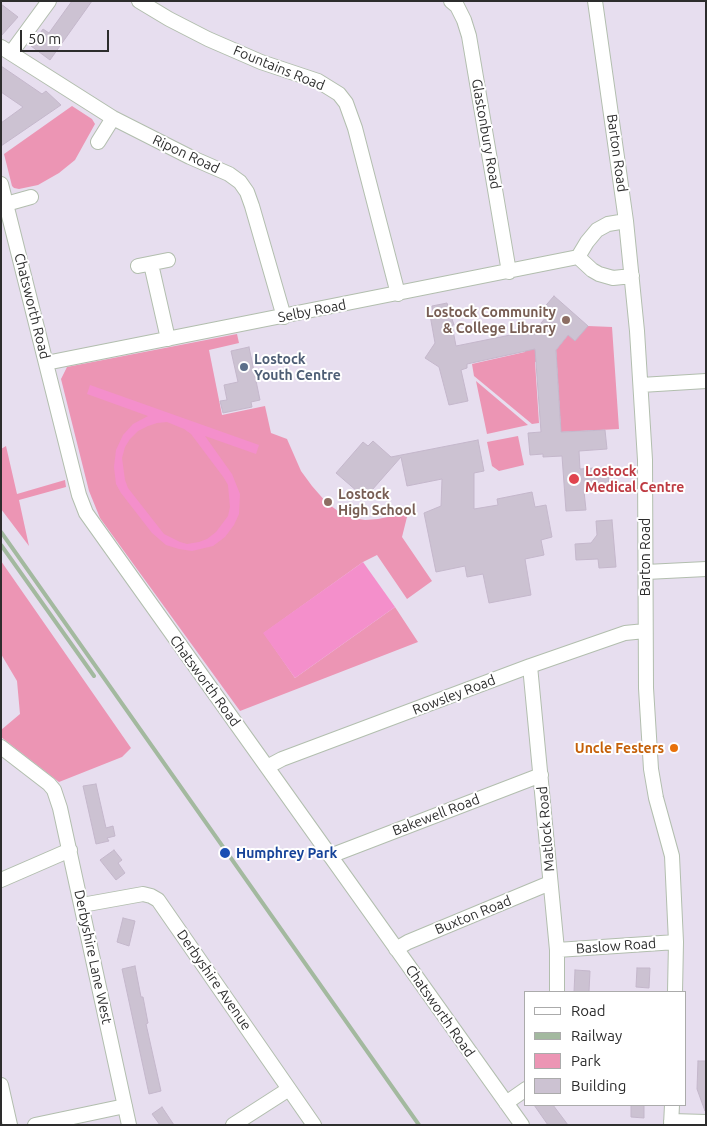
<!DOCTYPE html>
<style>
body{margin:0}
#map{position:relative;width:707px;height:1126px;overflow:hidden;background:#e7deef;font-family:Ubuntu,sans-serif}
canvas{display:block}
.frame{position:absolute;inset:0;border:2px solid #2d2d2d;pointer-events:none}
.legend{position:absolute;left:524px;top:991px;width:162px;height:115px;box-sizing:border-box;background:#fff;border:1px solid #ababab;margin:0;padding:6px 9px;list-style:none;font-size:15px;color:#2d2d2d}
.legend li{display:flex;align-items:center;gap:10px;height:25px}
.legend b{width:25px;border:1px solid #ababab}
.scale{position:absolute;left:20px;top:30px;width:89px;height:22px;box-sizing:border-box;border:2px solid #2d2d2d;border-top:0;padding-left:6px;font-size:15px;line-height:18px;white-space:nowrap;color:#2d2d2d;-webkit-text-stroke:4px #fff;paint-order:stroke}
</style>
<div id="map">
<canvas width="707" height="1126"></canvas>
<div class="frame"></div>
<ul class="legend">
<li><b style="height:6px;background:#fff"></b>Road</li>
<li><b style="height:6px;background:#a3b99f"></b>Railway</li>
<li><b style="height:14px;background:#ec95b4"></b>Park</li>
<li><b style="height:14px;background:#ccc2d2"></b>Building</li>
</ul>
<div class="scale">50 m</div>
</div>
<script>
const ctx = document.querySelector('canvas').getContext('2d');
ctx.lineJoin = 'round';
function paint(path, color) {
  ctx.fillStyle = color;
  ctx.fill(path, 'evenodd');
}
function toPath(rows) {
  const path = new Path2D();
  for (const r of rows) {
    path.moveTo(r[0], r[1]);
    for (let i = 2; i < r.length; i += 2) path.lineTo(r[i], r[i + 1]);
  }
  return path;
}
function stroke(path, color, width, dash) {
  ctx.strokeStyle = color;
  ctx.lineWidth = width;
  ctx.lineCap = dash ? 'butt' : 'round';
  ctx.setLineDash(dash || []);
  ctx.stroke(path);
}
function label(font, color, halo, rows, align = 'center') {
  ctx.font = font + ' Ubuntu,sans-serif';
  ctx.lineWidth = 4;
  ctx.setLineDash([]);
  ctx.textBaseline = 'middle';
  ctx.strokeStyle = halo;
  ctx.fillStyle = color;
  for (const [text, x, y, turn = 0] of rows) {
    ctx.save();
    ctx.translate(x, y);
    ctx.rotate((+turn || 0) * Math.PI / 180);
    ctx.textAlign = isNaN(turn) ? turn : align;
    if (halo) ctx.strokeText(text, 0, 0);
    ctx.fillText(text, 0, 0);
    ctx.restore();
  }
}
paint(toPath([
 [72,106,92,119,95,124,75,160,59,173,38,185,19,189,14,188,12,186,4,154],
 [588,326,612,327,619,429,561,432,556,350,568,335],
 [237,334,239,343,209,350,222,415,265,406,271,433,287,439,301,471,312,486,326,502,339,512,353,518,365,520,378,519,408,513,402,537,432,581,407,599,377,555,363,562,264,633,295,678,395,607,418,642,240,711,100,518,89,491,61,379,67,367],
 [530,345,542,356,543,361,535,362,539,423,532,424,474,376,472,364,525,352,525,347],
 [476,381,528,425,487,434],
 [518,436,524,465,499,471,492,466,487,442],
 [6,446,17,494,65,480,66,487,19,500,29,546,1,509,1,449],
 [1,561,131,748,122,757,59,782,1,737,1,730,20,714,17,681,1,654]
]), '#ec95b4');
paint(toPath([
 [90,385,259,445,256,454,205,436,232,474,240,494,239,514,234,525,225,537,213,546,192,551,179,549,166,545,152,533,121,493,116,484,114,467,116,450,123,435,133,424,148,416,87,394],
 [167,422,184,429,191,434,224,478,228,485,230,507,228,516,216,532,207,539,199,542,187,544,180,542,164,534,128,488,125,480,122,458,125,447,130,439,138,431,148,426,157,423],
 [363,562,395,607,295,678,263,633]
]), '#f48fcb');
const building = toPath([
 [72,1,92,1,50,60,31,46,43,29,49,33,72,1],
 [1,4,18,17,1,36,1,4],
 [1,66,42,94,46,91,61,105,1,146,1,123,23,107,1,92,1,66],
 [554,296,588,326,575,341,568,335,556,350,561,432,605,430,607,449,579,451,580,469,608,467,609,484,595,485,596,490,584,491,586,510,566,511,562,456,543,457,543,454,530,455,528,433,541,432,535,349,467,364,467,368,461,370,468,401,449,405,439,367,425,358,435,343,430,315,433,314,432,306,447,303,454,325,452,325,456,346,535,330,547,316,541,311,554,296],
 [249,347,260,400,251,402,252,407,223,413,220,401,227,400,224,385,238,382,231,351,249,347],
 [478,440,484,471,474,473,474,509,498,505,497,499,532,492,535,507,546,505,552,537,541,540,544,555,525,559,531,595,489,603,483,574,467,577,465,566,436,572,424,513,441,506,442,479,407,486,401,457,365,498,336,473,363,442,368,446,373,441,391,457,478,440],
 [612,520,616,567,599,568,598,559,576,560,575,544,591,543,597,535,596,521,612,520],
 [96,784,106,828,113,826,115,836,107,838,109,841,96,844,83,786,96,784],
 [114,850,122,860,118,863,125,873,116,880,100,860,114,850],
 [123,918,135,921,129,946,117,942,123,918],
 [135,966,141,997,143,997,148,1023,146,1024,161,1091,149,1094,122,969,135,966],
 [637,968,650,968,649,988,636,987,637,968],
 [575,970,590,971,589,992,574,992,575,970],
 [698,1061,706,1061,705,1111,697,1089,698,1061],
 [534,1105,553,1105,568,1125,548,1125,534,1105],
 [631,1105,644,1105,644,1118,631,1117,631,1105],
 [162,1107,174,1125,160,1125,152,1114,162,1107]
]);
paint(building, '#ccc2d2');
stroke(building, '#c4b7cb', 1);
const minor = toPath([
 [139,1,169,19,208,39,261,62,318,81,339,94,346,103,355,128,398,294],
 [451,1,457,6,464,20,469,36,509,272],
 [595,1,626,221,637,331,645,460,646,688,651,769,656,798,672,856,676,942,675,992],
 [1,47,113,118,190,157,229,174,240,182,247,192,252,206,284,317],
 [11,53,49,1],
 [98,142,113,118],
 [1,184,79,495,86,513,522,1125],
 [6,204,31,197],
 [626,221,608,224,597,230,587,242,578,257,592,270,599,274,613,278,632,276],
 [151,264,168,339],
 [138,266,168,260],
 [46,363,578,257],
 [641,385,706,381],
 [646,572,706,569],
 [530,666,557,950,557,992],
 [1,747,49,784,54,790,60,808,129,1125],
 [267,767,282,759,530,666,625,633,645,631],
 [330,856,541,775],
 [1,880,70,850],
 [82,905,143,894,151,896,158,900,314,1125],
 [396,949,408,942,550,883],
 [557,950,676,942],
 [1,1085,10,1125],
 [506,1103,526,1089],
 [671,1121,706,1122],
 [35,1125,125,1106],
 [233,1125,289,1089],
 [671,1125,672,1105]
]);
stroke(minor, '#b2beae', 16);
stroke(minor, '#fff', 14);
stroke(toPath([
 [1,532,419,1125],
 [1,545,94,676]
]), '#a3b99f', 4);
for (const [x, y, r, color] of [
 [566,320,5,"#8d6e63"],
 [244,367,5,"#5c6f8a"],
 [574,479,6,"#e0444e"],
 [328,502,5,"#8d6e63"],
 [674,748,5,"#e8710a"],
 [225,853,6,"#1a4fb4"]
]) {
  const dot = new Path2D();
  dot.arc(x, y, r, 0, 2 * Math.PI);
  ctx.fillStyle = color;
  ctx.fill(dot);
  stroke(dot, '#fff', 2);
}
label('14px', '#2d2d2d', '#fff', [
 ["Fountains Road",279,68,22],
 ["Glastonbury Road",486,134,80],
 ["Barton Road",617,153,82],
 ["Ripon Road",186,154,25],
 ["Chatsworth Road",32,306,76],
 ["Selby Road",312,311,-11],
 ["Barton Road",645,557,-90],
 ["Chatsworth Road",205,681,54],
 ["Rowsley Road",454,695,-21],
 ["Bakewell Road",436,815,-21],
 ["Matlock Road",546,829,-95],
 ["Buxton Road",473,915,-22],
 ["Baslow Road",616,946,-4],
 ["Derbyshire Lane West",93,957,78],
 ["Derbyshire Avenue",214,980,55],
 ["Chatsworth Road",440,1011,55]
]);
label('bold 14px', '#785e54', '#fff', [
 ["Lostock Community",556,312],
 ["& College Library",556,328],
 ["Lostock",338,494,"left"],
 ["High School",338,510,"left"]
], 'right');
label('bold 14px', '#4e5e75', '#fff', [
 ["Lostock",254,359],
 ["Youth Centre",254,375]
], 'left');
label('bold 14px', '#be3a42', '#fff', [
 ["Lostock",585,471],
 ["Medical Centre",585,487]
], 'left');
label('bold 14px', '#c56008', '#fff', [
 ["Uncle Festers",664,748]
], 'right');
label('bold 14px', '#164399', '#fff', [
 ["Humphrey Park",236,853]
], 'left');
</script>
